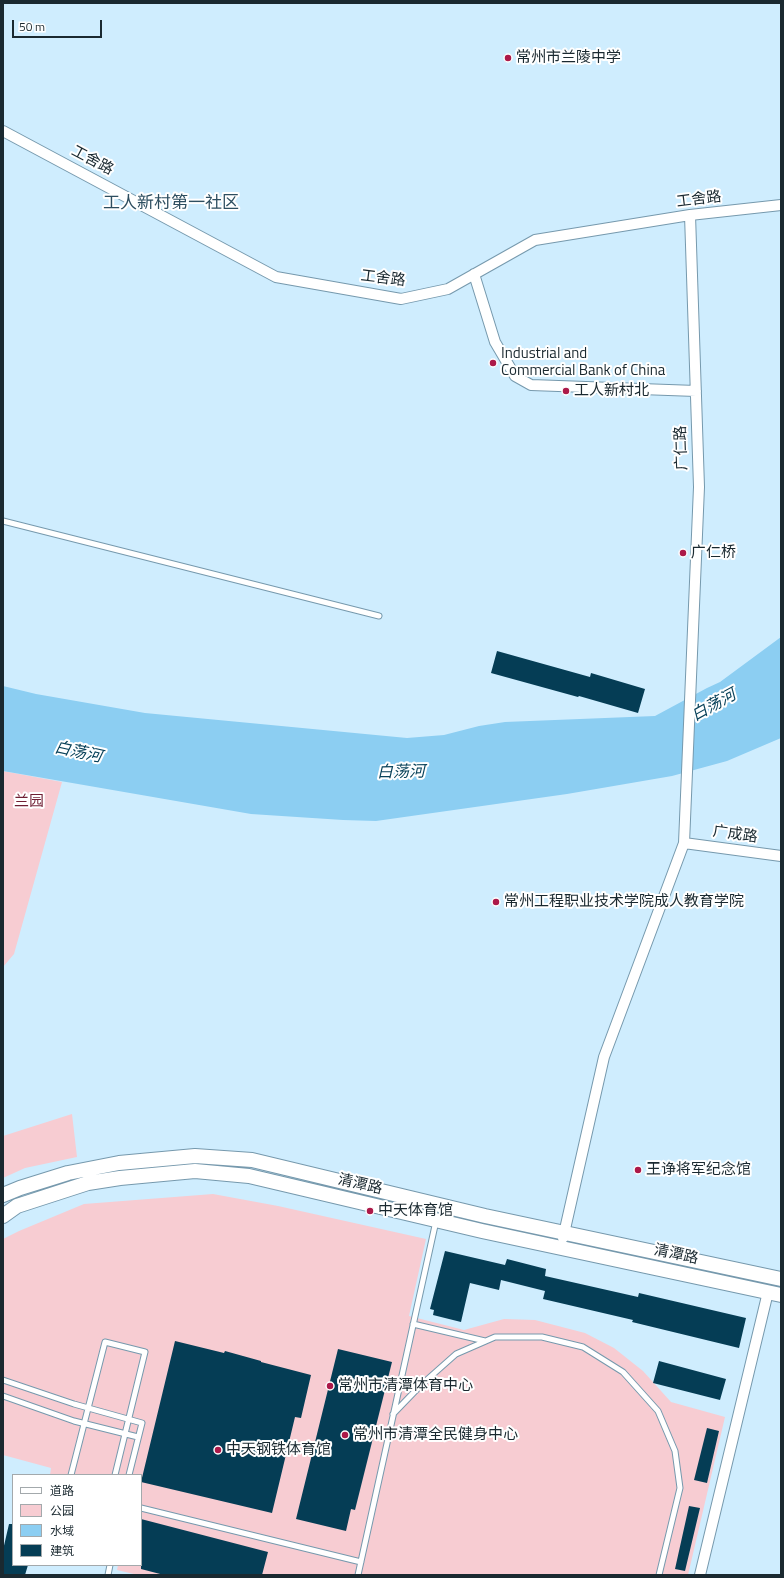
<!DOCTYPE html>
<meta charset="utf-8">
<style>
body{margin:0}
#map{position:relative;width:784px;height:1578px;overflow:hidden;background:#cfedfe;font-family:"Titillium Web","Noto Sans SC",sans-serif}
canvas{display:block}
.frame{position:absolute;inset:0;border:4px solid #1a2930;pointer-events:none}
.legend{position:absolute;left:12px;top:1474px;width:130px;height:92px;box-sizing:border-box;background:#fff;border:1px solid #a3a9ac;margin:0;padding:5px 7px;list-style:none;font-size:12px;color:#1a2930}
.legend li{display:flex;align-items:center;gap:8px;height:20px}
.legend b{width:20px;border:1px solid #a3a9ac}
.scale{position:absolute;left:12px;top:20px;width:90px;height:18px;box-sizing:border-box;border:2px solid #1a2930;border-top:0;padding-left:5px;font-size:12px;line-height:14px;white-space:nowrap;color:#1a2930;-webkit-text-stroke:3px #fff;paint-order:stroke}
</style>
<div id="map">
<canvas width="784" height="1578"></canvas>
<div class="frame"></div>
<ul class="legend">
<li><b style="height:5px;background:#fff"></b>道路</li>
<li><b style="height:11px;background:#f7ccd2"></b>公园</li>
<li><b style="height:11px;background:#8ccef2"></b>水域</li>
<li><b style="height:11px;background:#053d55"></b>建筑</li>
</ul>
<div class="scale">50 m</div>
</div>
<script>
const ctx = document.querySelector('canvas').getContext('2d');
ctx.lineJoin = 'round';
function paint(path, color) {
  ctx.fillStyle = color;
  ctx.fill(path, 'evenodd');
}
function toPath(rows) {
  const path = new Path2D();
  for (const r of rows) {
    path.moveTo(r[0], r[1]);
    for (let i = 2; i < r.length; i += 2) path.lineTo(r[i], r[i + 1]);
  }
  return path;
}
function stroke(path, color, width, dash) {
  ctx.strokeStyle = color;
  ctx.lineWidth = width;
  ctx.lineCap = dash ? 'butt' : 'round';
  ctx.setLineDash(dash || []);
  ctx.stroke(path);
}
function label(font, color, halo, rows, align = 'center') {
  ctx.font = font + ' "Titillium Web","Noto Sans SC",sans-serif';
  ctx.lineWidth = 4;
  ctx.setLineDash([]);
  ctx.textBaseline = 'middle';
  ctx.strokeStyle = halo;
  ctx.fillStyle = color;
  for (const [text, x, y, turn = 0] of rows) {
    ctx.save();
    ctx.translate(x, y);
    ctx.rotate((+turn || 0) * Math.PI / 180);
    ctx.textAlign = isNaN(turn) ? turn : align;
    if (halo) ctx.strokeText(text, 0, 0);
    ctx.fillText(text, 0, 0);
    ctx.restore();
  }
}
paint(toPath([
 [3,771,62,782,14,954,3,967],
 [72,1114,77,1157,25,1168,3,1178,3,1136],
 [213,1194,278,1206,426,1239,409,1316,464,1330,504,1319,535,1320,585,1333,614,1348,643,1371,671,1402,725,1417,688,1575,138,1575,117,1570,118,1565,141,1565,141,1475,50,1475,51,1468,3,1455,3,1239,19,1231,84,1204]
]), '#f7ccd2');
paint(toPath([
 [781,637,781,738,727,761,672,776,567,794,376,821,343,820,251,814,3,771,3,686,36,694,145,713,407,738,444,735,479,726,505,722,655,716,707,688,720,682]
]), '#8ccef2');
paint(toPath([
 [497,651,590,677,591,673,645,689,638,713,579,696,578,697,491,673],
 [445,1251,505,1265,507,1259,546,1269,545,1276,638,1297,639,1293,746,1318,739,1348,632,1322,633,1320,543,1299,545,1291,501,1280,499,1290,470,1283,461,1322,433,1315,434,1310,430,1309],
 [175,1341,224,1353,225,1351,261,1361,261,1362,311,1375,301,1418,295,1417,272,1513,141,1482],
 [338,1349,392,1362,355,1510,351,1509,346,1531,296,1519],
 [659,1361,726,1379,720,1400,653,1383],
 [707,1428,719,1431,707,1483,694,1480],
 [689,1506,700,1508,685,1571,675,1569],
 [141,1519,268,1552,262,1575,164,1575,141,1569],
 [9,1524,13,1524,13,1565,28,1565,25,1575,3,1575,3,1550]
]), '#053d55');
const lane = toPath([
 [3,521,379,616],
 [413,1324,485,1341],
 [3,1380,74,1404,142,1423,129,1475],
 [3,1396,74,1421,138,1437],
 [393,1414,421,1385,456,1354,495,1337,542,1337,583,1347,623,1372,658,1411,675,1451,680,1488,659,1575],
 [71,1475,105,1342,145,1352,115,1475],
 [141,1508,361,1562],
 [108,1575,110,1565],
 [358,1575,436,1221]
]);
const street = toPath([
 [3,131,276,277,401,299,448,289,535,240,690,215,781,205],
 [474,274,495,342,515,376,531,385,696,391],
 [684,843,781,856],
 [563,1238,604,1057,684,843,699,487,690,215],
 [700,1575,768,1292]
]);
const secondary = toPath([
 [3,1195,20,1188,68,1173,119,1163,195,1156,252,1160,485,1216,781,1279],
 [3,1216,17,1206,88,1183,120,1178,195,1171,249,1176,482,1231,781,1295]
]);
stroke(lane, '#7699ad', 7);
stroke(street, '#7699ad', 12);
stroke(secondary, '#7699ad', 16);
stroke(lane, '#fff', 5);
stroke(street, '#fff', 10);
stroke(secondary, '#fff', 14);
for (const [x, y, r, color] of [
 [508,58,4,"#ac1949"],
 [493,363,4,"#ac1949"],
 [566,391,4,"#ac1949"],
 [683,553,4,"#ac1949"],
 [496,902,4,"#ac1949"],
 [638,1170,4,"#ac1949"],
 [370,1211,4,"#ac1949"],
 [330,1386,4,"#ac1949"],
 [345,1435,4,"#ac1949"],
 [218,1450,4,"#ac1949"]
]) {
  const dot = new Path2D();
  dot.arc(x, y, r, 0, 2 * Math.PI);
  ctx.fillStyle = color;
  ctx.fill(dot);
  stroke(dot, '#fff', 1.5);
}
label('15px', '#1a2930', '#fff', [
 ["常州市兰陵中学",516,58],
 ["Industrial and",501,354],
 ["Commercial Bank of China",501,371],
 ["工人新村北",574,391],
 ["广仁桥",691,553],
 ["常州工程职业技术学院成人教育学院",504,902],
 ["王诤将军纪念馆",646,1170],
 ["中天体育馆",378,1211],
 ["常州市清潭体育中心",338,1386],
 ["常州市清潭全民健身中心",353,1435],
 ["中天钢铁体育馆",226,1450]
], 'left');
label('15px', '#1a2930', '#fff', [
 ["工舍路",92,161,28],
 ["工舍路",699,200,-7],
 ["工舍路",383,279,7],
 ["广仁路",682,448,-92],
 ["广成路",735,835,8],
 ["清潭路",360,1185,13],
 ["清潭路",676,1255,12]
]);
label('15px', '#701f34', '#fff', [
 ["兰园",29,802]
]);
label('italic 16px', '#09425a', '#fff', [
 ["白荡河",714,706,-29],
 ["白荡河",78,753,12],
 ["白荡河",401,773,-1]
]);
label('17px', '#2d4e60', '#fff', [
 ["工人新村第一社区",171,204]
]);
</script>
